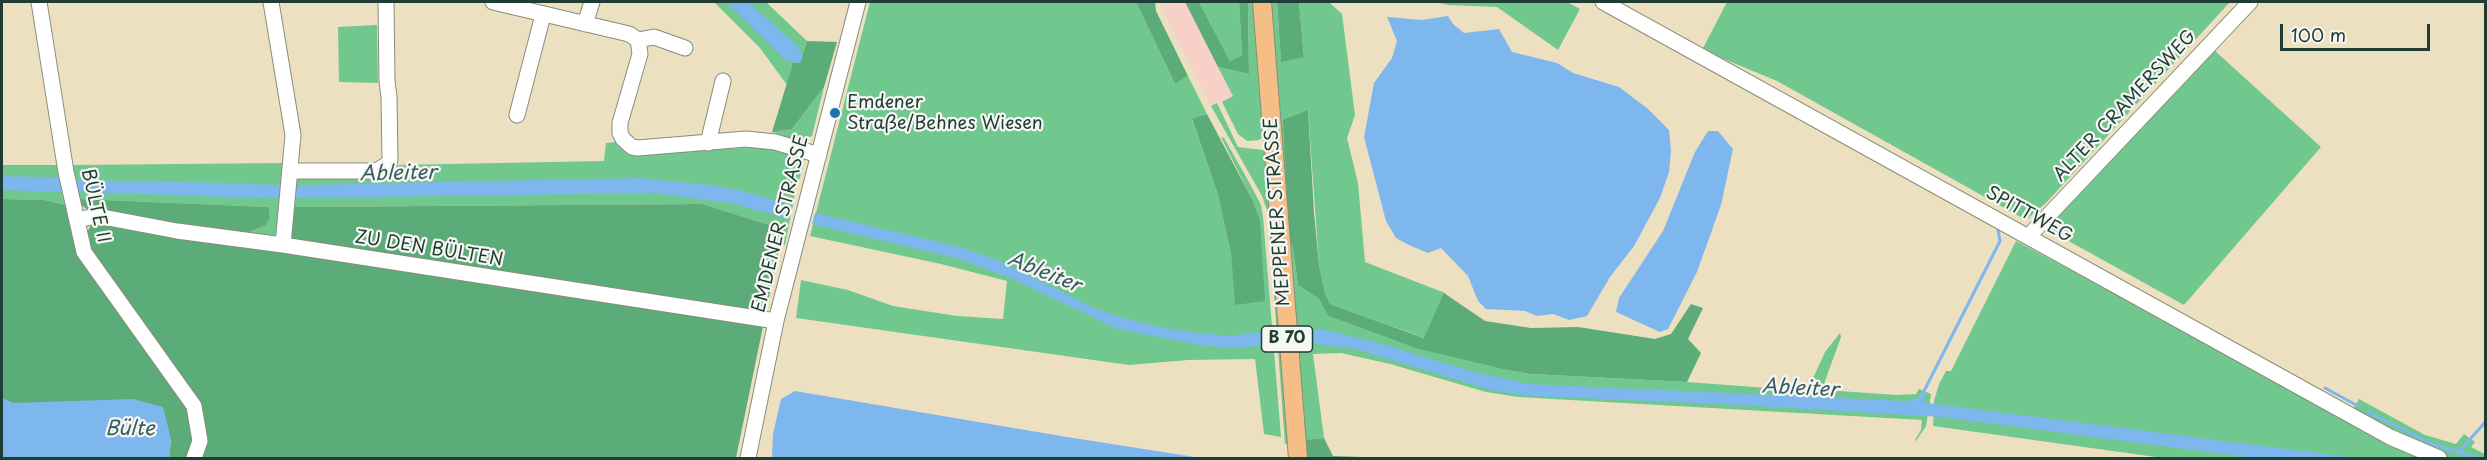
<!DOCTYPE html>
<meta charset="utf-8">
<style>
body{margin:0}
#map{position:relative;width:2487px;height:460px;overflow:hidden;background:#ede0c0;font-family:"Playpen Sans",sans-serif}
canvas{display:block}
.frame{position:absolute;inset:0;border:3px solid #1f3d34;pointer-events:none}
.scale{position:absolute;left:2280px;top:24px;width:150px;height:27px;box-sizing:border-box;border:3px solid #1f3d34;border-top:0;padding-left:8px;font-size:18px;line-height:21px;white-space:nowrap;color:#1f3d34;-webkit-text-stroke:4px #f6f6f2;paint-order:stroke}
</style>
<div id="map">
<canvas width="2487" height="460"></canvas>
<div class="frame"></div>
<div class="scale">100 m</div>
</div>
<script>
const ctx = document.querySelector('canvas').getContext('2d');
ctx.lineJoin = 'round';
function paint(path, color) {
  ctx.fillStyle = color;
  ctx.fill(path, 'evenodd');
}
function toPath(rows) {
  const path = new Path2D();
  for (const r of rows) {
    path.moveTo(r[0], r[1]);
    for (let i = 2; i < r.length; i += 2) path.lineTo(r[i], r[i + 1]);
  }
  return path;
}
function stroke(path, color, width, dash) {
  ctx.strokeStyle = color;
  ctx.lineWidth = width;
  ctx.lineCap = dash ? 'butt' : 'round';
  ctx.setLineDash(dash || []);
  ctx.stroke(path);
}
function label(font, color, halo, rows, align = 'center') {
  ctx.font = font + ' "Playpen Sans",sans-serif';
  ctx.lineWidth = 4.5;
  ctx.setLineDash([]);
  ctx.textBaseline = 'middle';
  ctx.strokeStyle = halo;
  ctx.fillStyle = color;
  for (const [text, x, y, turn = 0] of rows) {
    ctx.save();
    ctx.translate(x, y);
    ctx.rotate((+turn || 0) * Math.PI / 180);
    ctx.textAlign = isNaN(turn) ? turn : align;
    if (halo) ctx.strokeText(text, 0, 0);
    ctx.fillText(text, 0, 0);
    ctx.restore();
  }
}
paint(toPath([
 [1160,2,1185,2,1233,97,1211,106,1165,15]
]), '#f7d1c7');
paint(toPath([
 [714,2,766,2,807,41,800,63,793,64,787,85,760,48],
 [870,2,1136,2,1175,84,1188,76,1207,114,1192,120,1218,195,1231,254,1236,304,1252,199,1221,137,1224,138,1249,182,1261,205,1263,216,1281,437,1264,434,1255,359,1188,360,1129,365,796,318,801,280,848,290,893,306,957,316,1003,319,1007,281,941,264,810,236],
 [1199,2,1239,2,1242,55,1230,61],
 [1248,2,1254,2,1265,135,1259,140,1247,141,1238,134,1222,102,1233,96,1218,67,1249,74],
 [1269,2,1277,2,1281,61,1304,56,1299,2,1329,2,1342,14,1355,115,1347,138,1358,183,1365,262,1445,293,1425,338,1330,304,1325,293,1319,265,1308,110,1289,236,1293,249,1298,285,1319,299,1328,316,1418,349,1502,369,1531,374,1687,382,1807,391,1825,352,1840,333,1841,337,1825,381,1824,390,1897,395,1916,394,1919,389,1931,394,1926,426,1916,441,1915,440,1921,430,1922,420,1518,397,1486,392,1390,364,1341,353,1313,354,1324,438,1300,441],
 [1435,2,1567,2,1580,9,1558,50,1497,7,1449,5],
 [1727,2,2227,2,2229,3,2046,203,2026,220,1777,81,1702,50],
 [377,25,378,83,339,82,338,27],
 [2214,50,2321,147,2184,305,2047,229],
 [824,87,812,136,799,141,772,132,792,129],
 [1217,103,1238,147,1263,150,1267,152,1288,444,1285,444,1268,213,1262,196,1211,106],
 [616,142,631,154,760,147,773,149,800,159,804,163,799,180,795,179,793,187,796,188,785,245,780,244,783,229,702,204,293,207,295,182,300,178,378,177,388,173,395,165,604,161,606,143],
 [284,163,276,234,272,237,224,233,270,217,269,207,81,199,80,204,73,165],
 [2,165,60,165,59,172,63,198,66,198,70,206,45,200,2,199],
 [2016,241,2409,450,2428,458,2163,458,1933,426,1934,401,1939,384,1946,371,1951,371],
 [2359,399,2425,435,2456,444,2464,434,2475,442,2471,447,2485,454,2485,458,2450,458,2414,445,2351,413]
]), '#70c88e');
paint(toPath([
 [1136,2,1155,2,1156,11,1188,76,1175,84],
 [1185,2,1199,2,1230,61,1242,55,1239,2,1248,2,1249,74,1218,67],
 [1277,2,1299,2,1304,57,1281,62],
 [807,41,837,42,824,87,792,129,772,132,793,63,800,63],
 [1308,110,1314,213,1319,265,1325,293,1330,304,1424,338,1444,293,1485,321,1531,328,1578,327,1655,339,1671,334,1691,304,1703,308,1688,339,1701,353,1687,382,1531,374,1502,369,1418,349,1328,316,1319,299,1298,285,1293,249,1289,236,1283,120],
 [1207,114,1252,199,1260,221,1265,301,1235,305,1231,254,1218,195,1192,119],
 [2,199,45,200,70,206,86,235,92,222,289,251,293,207,702,204,783,229,736,458,169,458,171,439,12,403,2,398],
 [81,199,269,207,270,217,266,225,248,232,224,233,102,213,103,207,90,205,89,211,80,204],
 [1324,438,1333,456,1393,458,1307,458,1306,440]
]), '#5cac79');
paint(toPath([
 [726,2,748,2,795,44,803,55,800,63,785,60],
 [1448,16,1453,24,1464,33,1499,29,1512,52,1557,63,1573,73,1619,87,1648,109,1669,130,1671,151,1669,172,1660,198,1634,246,1610,277,1587,316,1569,320,1553,314,1537,316,1525,311,1486,309,1478,301,1468,276,1441,248,1428,253,1409,245,1396,238,1386,221,1364,137,1374,83,1392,58,1397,41,1387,17,1422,20],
 [1708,131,1718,131,1733,149,1721,205,1697,272,1668,329,1660,332,1616,312,1619,298,1663,231,1695,152],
 [2,176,60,178,62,192,2,190],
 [640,178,709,185,742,191,793,206,789,219,736,204,656,193,295,198,295,186,304,185],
 [75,180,226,183,280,185,280,197,261,198,77,192],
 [815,213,956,246,998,260,1094,308,1116,316,1169,329,1200,333,1229,336,1260,332,1264,333,1264,345,1228,348,1200,345,1118,329,1010,278,960,259,812,224],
 [1308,329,1325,330,1379,343,1474,372,1528,384,1905,401,1918,398,1923,391,1926,392,1923,401,1927,403,2356,458,2254,458,1942,417,1721,404,1533,396,1494,391,1352,348,1308,343,1305,342,1305,331],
 [795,391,1067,437,1201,458,772,458,773,434,781,399],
 [2,398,13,403,133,399,163,407,171,439,169,458,2,458]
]), '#7eb6ee');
stroke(toPath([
 [2325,388,2358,406],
 [1922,395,2000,241,1998,230],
 [2368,412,2434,445,2478,458],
 [2458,453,2486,421]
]), '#7eb6ee', 3);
const minor = toPath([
 [39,2,66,172,84,252,194,406,200,441,194,458],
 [271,2,293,135,283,245],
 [493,2,629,34,638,40,640,54,620,123,620,133,623,139,632,147,638,148,746,139,775,142,819,155],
 [1603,2,2390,437,2439,458],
 [585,24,592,2],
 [638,40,654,37,685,48],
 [517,115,543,15],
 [708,143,723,81],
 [291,171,376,171,388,164,390,160,389,97,387,81,386,2],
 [77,220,91,217,108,218,177,231,283,245,776,321],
 [2028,237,2250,2],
 [748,458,776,321,858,2]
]);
const major = toPath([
 [1262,2,1298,458]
]);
stroke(minor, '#868e7a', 17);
stroke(major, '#868e7a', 20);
stroke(minor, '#fff', 15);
stroke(major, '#f6be87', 18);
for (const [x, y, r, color] of [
 [835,113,6,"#1f6fb2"]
]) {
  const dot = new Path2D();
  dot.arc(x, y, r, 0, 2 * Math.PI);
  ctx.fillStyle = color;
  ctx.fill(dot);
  stroke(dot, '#f6f6f2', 2);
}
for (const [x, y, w] of [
 [1287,339,51]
]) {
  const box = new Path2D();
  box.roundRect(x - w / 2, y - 13, w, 26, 4.5);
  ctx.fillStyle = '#f6f6f2';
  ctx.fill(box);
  stroke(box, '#1f3d34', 1.5);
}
label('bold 16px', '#1f3d34', null, [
 ["B 70",1287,339]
]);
label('18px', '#1f3d34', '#f6f6f2', [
 ["Emdener",847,103],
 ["Straße/Behnes Wiesen",847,124]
], 'left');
label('18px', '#1f3d34', '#f6f6f2', [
 ["ALTER CRAMERSWEG",2125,106,-47],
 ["BÜLTE II",95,206,77],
 ["MEPPENER STRASSE",1278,212,-94],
 ["SPITTWEG",2029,215,29],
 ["EMDENER STRASSE",781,224,-76],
 ["ZU DEN BÜLTEN",429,249,9]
]);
label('italic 20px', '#375b62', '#f6f6f2', [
 ["Ableiter",398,174,-1],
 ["Ableiter",1044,273,22],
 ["Ableiter",1800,389,3],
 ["Bülte",130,429]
]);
</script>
